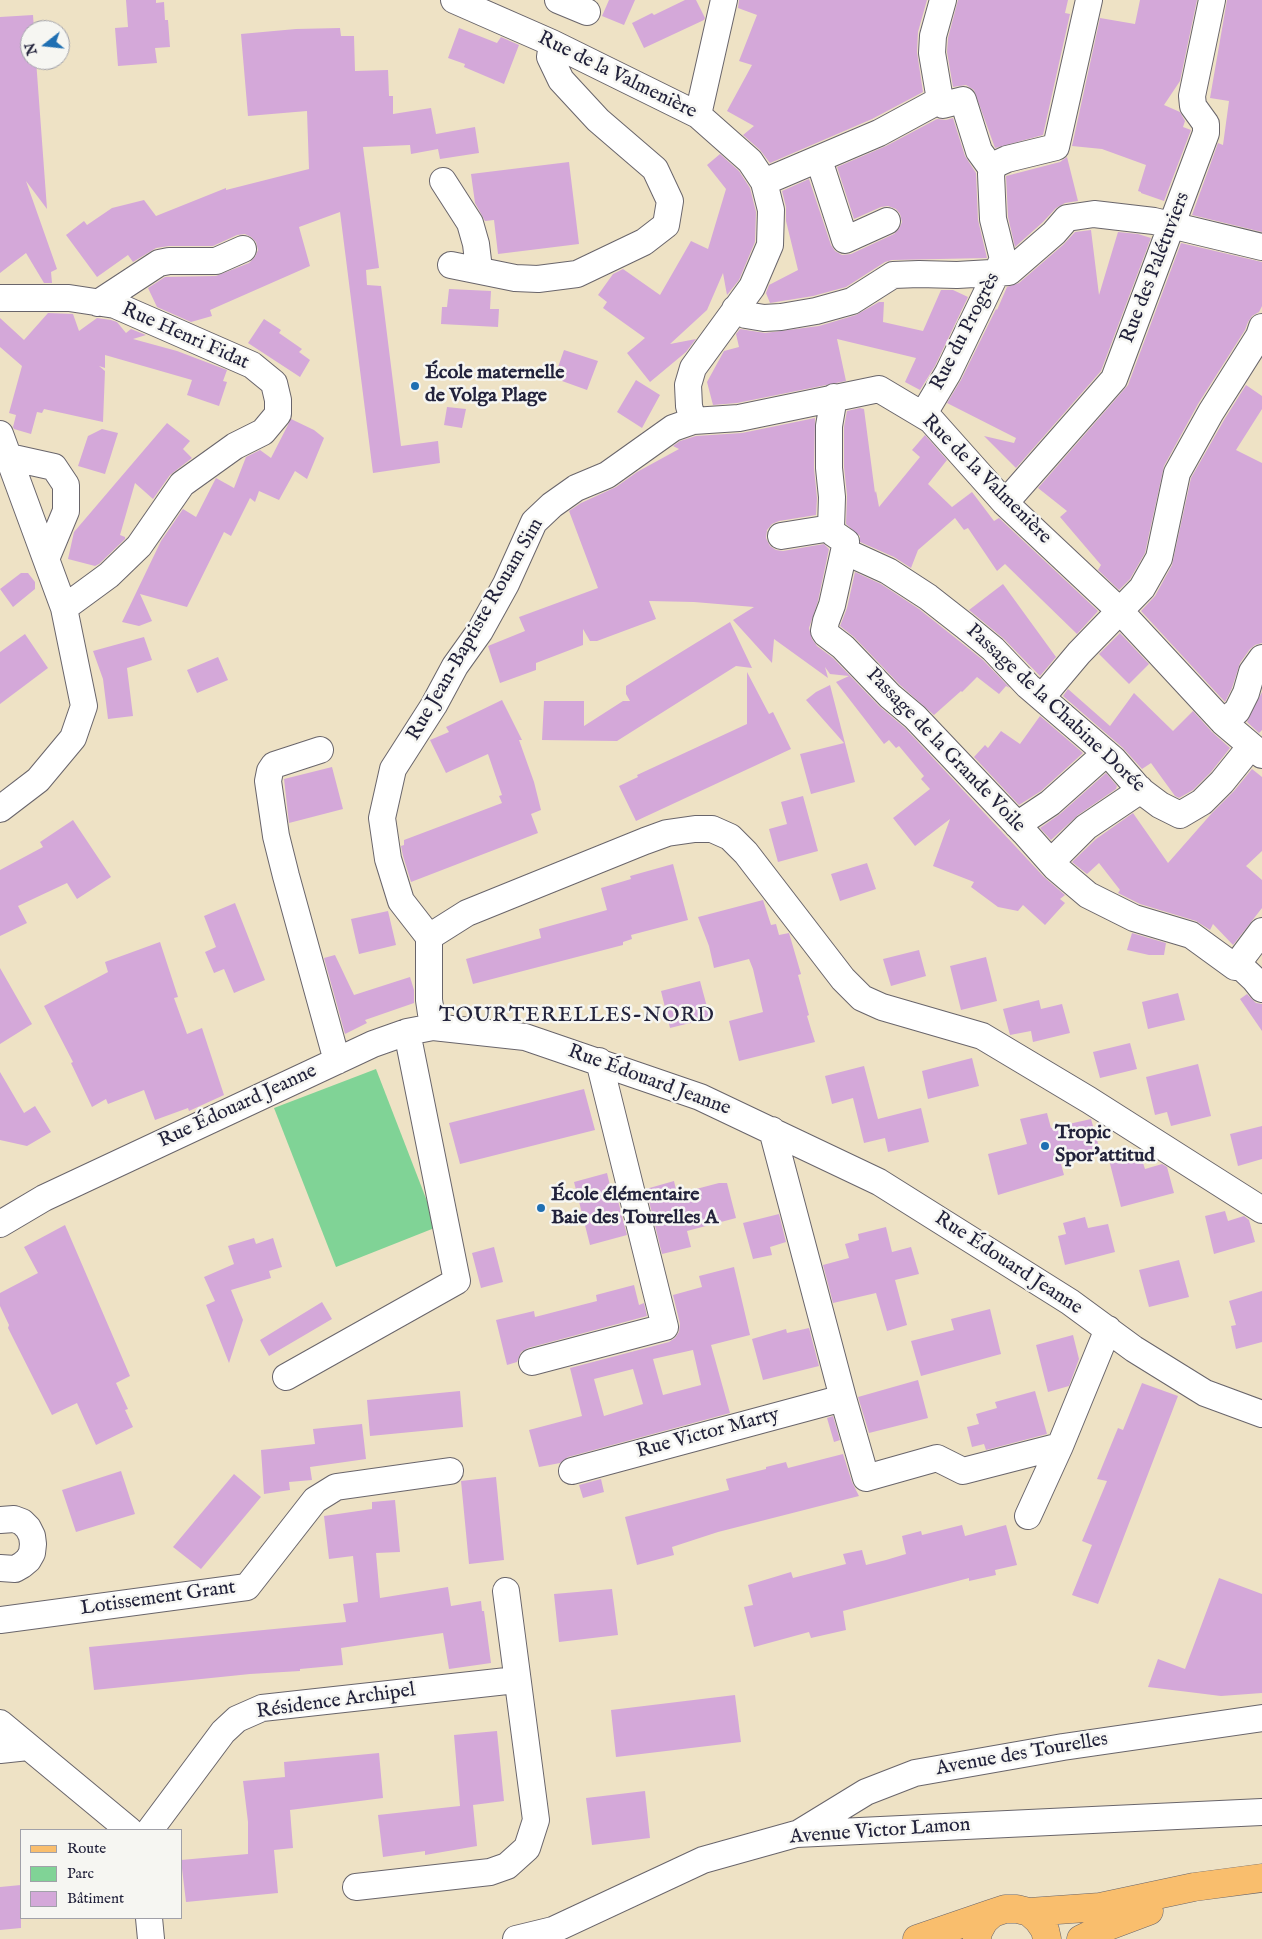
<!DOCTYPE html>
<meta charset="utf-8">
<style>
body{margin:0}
#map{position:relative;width:1262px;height:1939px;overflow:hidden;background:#eee2c5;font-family:"IM FELL English",serif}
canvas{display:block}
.legend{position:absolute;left:20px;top:1829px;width:162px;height:90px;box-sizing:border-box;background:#f6f6f2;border:1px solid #a1a1a9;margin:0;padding:6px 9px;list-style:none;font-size:15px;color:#22223b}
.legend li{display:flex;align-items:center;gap:10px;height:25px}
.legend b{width:25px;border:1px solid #a1a1a9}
.north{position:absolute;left:20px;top:20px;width:50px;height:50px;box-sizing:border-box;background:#f6f6f2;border:1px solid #a1a1a9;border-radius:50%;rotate:254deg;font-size:14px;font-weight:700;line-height:20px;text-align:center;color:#22223b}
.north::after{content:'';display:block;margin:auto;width:18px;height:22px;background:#1f6fb2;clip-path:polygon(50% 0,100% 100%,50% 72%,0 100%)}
</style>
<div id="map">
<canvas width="1262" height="1939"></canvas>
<ul class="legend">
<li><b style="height:6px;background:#f9be6d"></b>Route</li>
<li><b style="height:14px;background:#80d396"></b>Parc</li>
<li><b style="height:14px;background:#d4a8d9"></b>Bâtiment</li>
</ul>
<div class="north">N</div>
</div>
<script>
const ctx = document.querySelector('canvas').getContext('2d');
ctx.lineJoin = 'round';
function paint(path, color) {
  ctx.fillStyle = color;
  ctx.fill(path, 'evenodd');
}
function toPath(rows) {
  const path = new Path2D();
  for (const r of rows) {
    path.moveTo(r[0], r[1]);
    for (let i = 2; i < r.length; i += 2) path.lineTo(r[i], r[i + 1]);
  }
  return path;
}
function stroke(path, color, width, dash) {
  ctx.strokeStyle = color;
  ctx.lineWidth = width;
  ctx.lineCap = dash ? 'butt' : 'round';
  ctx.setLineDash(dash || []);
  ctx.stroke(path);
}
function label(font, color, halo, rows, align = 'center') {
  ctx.font = font + ' "IM FELL English",serif';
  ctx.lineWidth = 5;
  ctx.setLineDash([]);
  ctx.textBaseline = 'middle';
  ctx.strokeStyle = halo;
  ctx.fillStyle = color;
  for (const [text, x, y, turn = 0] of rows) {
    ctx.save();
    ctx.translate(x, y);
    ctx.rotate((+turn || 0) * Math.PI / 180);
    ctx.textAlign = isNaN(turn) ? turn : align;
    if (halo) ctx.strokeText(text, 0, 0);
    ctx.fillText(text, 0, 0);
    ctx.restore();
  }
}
paint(toPath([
 [376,1069,437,1227,336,1267,274,1108]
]), '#80d396');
paint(toPath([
 [126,0,156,0,156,3,164,2,165,20,168,20,170,47,155,48,157,63,118,66,115,28,128,27],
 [609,0,635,0,624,25,602,16],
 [685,0,696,0,705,18,704,20,644,48,632,23,652,13,654,15],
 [739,0,927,0,918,32,917,52,923,92,872,119,770,163,760,150,743,135,754,126,727,111,752,65,739,61,757,15,738,8],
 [958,0,1068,0,1065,13,1070,14,1043,135,995,148,974,90,966,85,953,87,947,52,948,38],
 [1140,0,1197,0,1180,81,1164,105,1180,112,1185,121,1183,127,1191,130,1164,201,1141,193,1141,192,1138,191,1146,165,1102,149,1072,146,1100,18,1135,24],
 [1227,0,1262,0,1262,232,1192,215,1218,143,1223,145,1229,101,1210,98],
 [33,15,34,30,30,30,30,60,36,60,47,209,26,181,57,269,51,272,52,283,44,283,26,253,0,273,0,17],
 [340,28,341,36,354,36,355,71,388,70,389,96,393,96,393,114,431,108,436,134,475,127,479,153,440,159,438,149,411,154,410,145,363,147,379,268,366,270,367,285,381,286,401,446,438,441,440,463,373,473,340,212,299,227,310,266,210,310,212,316,191,322,157,307,148,288,165,277,216,276,249,263,255,257,258,250,256,242,251,237,245,234,237,235,213,246,169,246,156,248,133,262,128,255,97,277,66,235,84,221,87,225,112,208,144,200,156,216,226,188,226,190,309,169,307,111,248,116,241,34,296,29],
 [459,28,497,43,501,37,519,45,504,84,464,67,465,64,448,58],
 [953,118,965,156,976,173,978,220,987,258,892,260,885,262,846,287,813,296,770,303,766,293,769,285,798,270,786,221,786,207,782,191,809,179,831,245,835,251,842,255,851,254,894,234,899,229,902,222,900,214,896,209,888,206,881,207,854,219,837,167,886,146,937,119,946,120],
 [720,154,739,171,750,188,756,212,755,242,739,280,727,295,723,273,707,310,670,344,696,339,686,352,650,382,627,353,645,338,603,308,607,302,598,295,613,274,623,269,660,295,691,241,708,249,726,189,707,165],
 [1067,157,1078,201,1065,203,1056,208,1043,222,1015,247,1008,217,1006,176,1060,162],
 [569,162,579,244,498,254,494,220,485,221,475,203,471,174],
 [1091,230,1099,295,1118,232,1138,234,1151,238,1101,371,1016,468,984,436,1014,443,1016,438,947,403,961,380,996,309,997,310,1007,287,1019,283,1064,244,1075,232],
 [1181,243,1262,262,1262,306,1259,312,1252,316,1248,322,1245,330,1198,404,1164,466,1145,553,1130,579,1119,590,1098,570,1101,565,1060,517,1067,511,1038,488,1128,385],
 [449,289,491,291,490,309,499,309,498,327,441,324,442,307,447,307],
 [941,290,953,290,968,297,935,366,920,390,905,382,916,358,837,339,846,381,737,403,713,405,707,382,724,351,739,347,736,334,740,329,765,333,819,326,856,315,879,302,884,302,883,322,923,331],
 [48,313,73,314,79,331,97,318,111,320,117,322,126,333,131,329,146,335,133,339,177,351,227,370,223,381,227,382,219,406,187,395,192,380,105,355,105,368,99,366,105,371,103,422,44,409,42,413,37,412,31,434,14,429,13,427,16,415,9,413,22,366,0,347,0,318,24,340],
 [264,319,281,330,279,333,302,349,299,352,310,360,300,377,248,343],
 [564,350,598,361,587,390,562,381,564,373,557,370],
 [636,380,660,395,642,428,617,412],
 [1246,385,1262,396,1262,409,1236,450,1262,463,1262,643,1255,645,1250,649,1240,663,1232,688,1225,702,1141,611,1155,596,1172,565,1191,478,1224,420],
 [447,407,466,409,462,428,444,425],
 [860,408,864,409,875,493,876,491,879,507,920,457,912,450,925,435,947,460,928,484,952,507,972,492,994,521,999,518,1098,611,1077,634,1005,564,997,571,968,528,964,530,955,518,918,550,911,568,894,557,860,542,860,536,846,524,847,495,844,467,844,427,847,411],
 [815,418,814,468,817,498,816,515,779,521,772,524,767,530,766,538,770,546,776,550,783,551,824,544,829,549,818,601,809,628,812,639,817,646,833,658,879,706,905,728,1044,877,1065,895,1060,899,1065,903,1045,925,1023,905,1018,911,998,907,971,887,974,882,933,866,950,819,915,846,893,818,930,789,921,779,924,776,899,746,896,748,889,740,884,744,836,682,849,676,830,674,825,667,828,678,774,639,772,663,733,620,754,607,694,602,649,601,656,619,597,641,590,641,583,629,583,645,536,663,536,670,500,683,488,646,525,631,519,617,598,588,569,511,581,503,616,487,637,472,679,449,673,446,680,441,696,436,742,433],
 [291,419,314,430,324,438,307,479,295,471,279,500,259,491,255,502,250,498,231,536,224,532,187,607,140,594,152,621,139,626,122,622,161,541,183,509,196,517,216,478,234,488,246,457,260,450,271,458],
 [167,423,190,441,183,449,192,458,170,475,153,499,135,483,120,535,125,537,125,539,99,564,95,566,68,559,74,532],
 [102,429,118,433,105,474,78,466,88,436],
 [855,572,881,584,919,609,983,660,1010,688,1006,686,999,694,977,677,962,692,961,691,934,715,900,685,854,637,840,626,847,608],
 [21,573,28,573,35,582,35,589,13,607,0,589],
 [1003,584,1056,657,1040,676,1004,639,969,610],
 [730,622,752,668,736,666,617,741,542,740,544,701,584,701,584,726,623,701,630,701,626,694,626,686],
 [1120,633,1149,664,1129,684,1099,654],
 [25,634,48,668,0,704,0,652],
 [144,637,152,660,127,668,133,716,108,719,103,679,93,651],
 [218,657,228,680,197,693,187,670],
 [747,672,769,714,773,712,791,749,636,821,619,786,638,777,637,775,747,724],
 [830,685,855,782,811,794,800,754,844,743,806,700,816,692],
 [1068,689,1110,726,1134,693,1173,731,1193,711,1212,732,1230,748,1211,772,1193,790,1179,798,1175,796,1151,763,1142,769,1123,748,1063,696],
 [1262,692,1262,730,1259,733,1247,722],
 [502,700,522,740,519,740,534,782,541,810,531,814,538,833,411,882,403,856,401,846,404,845,404,840,502,803,499,796,502,795,488,754,446,773,430,740,449,732,446,727],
 [1040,716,1083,753,1041,791,1019,805,974,757,985,745,988,748,1001,731,1020,744],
 [332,767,343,809,289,823,284,779],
 [1252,769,1262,777,1262,851,1246,866,1262,880,1262,908,1233,945,1213,924,1210,930,1196,921,1140,904,1118,893,1120,890,1099,863,1087,874,1072,862,1096,839,1133,813,1168,863,1212,813,1234,791],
 [1106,773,1117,786,1116,789,1078,815,1051,840,1040,828,1060,814],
 [803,796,818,851,778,862,769,829,787,824,781,802],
 [73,820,111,877,77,899,67,883,18,906,27,923,0,936,0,870,43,847,40,842],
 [867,863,876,889,840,901,831,874],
 [673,864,688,920,631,935,632,939,623,942,623,945,473,984,466,959,541,938,539,929,607,910,601,888,631,879,630,876],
 [763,900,771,925,776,924,779,935,789,933,801,974,798,975,809,1015,807,1016,815,1042,739,1061,729,1021,763,1012,753,969,749,959,714,968,709,946,698,917],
 [235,903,265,980,234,993,224,969,214,973,205,952,216,947,204,916],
 [388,911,396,945,359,954,351,919],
 [1132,933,1166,943,1164,955,1149,955,1127,950],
 [160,942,178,997,174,998,187,1034,202,1028,224,1095,189,1111,188,1108,155,1120,144,1090,108,1104,106,1099,92,1107,71,1063,73,1062,44,1006,108,972,105,962],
 [919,950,926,976,891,986,883,959],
 [335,955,354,995,410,977,414,990,414,1003,365,1020,367,1023,345,1034,324,958],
 [986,957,997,1001,961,1010,950,966],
 [0,968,32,1024,0,1044],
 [700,981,710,1018,670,1028,661,991],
 [1178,993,1185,1020,1148,1029,1142,1002],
 [1247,994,1256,1003,1262,1004,1262,1031,1240,999],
 [1039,1000,1041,1009,1062,1004,1070,1033,1033,1042,1031,1031,1010,1035,1003,1009],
 [1130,1043,1137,1069,1100,1078,1093,1052],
 [972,1058,979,1086,928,1099,922,1071],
 [1198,1064,1211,1116,1171,1126,1167,1112,1155,1115,1146,1077],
 [864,1066,878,1119,921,1108,929,1142,888,1152,885,1138,864,1143,853,1098,832,1104,825,1076],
 [0,1072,24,1113,35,1106,51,1132,27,1146,0,1140],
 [584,1089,595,1130,460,1164,449,1123],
 [1047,1113,1051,1128,1091,1119,1101,1154,1061,1164,1064,1175,998,1195,988,1154,1027,1144,1020,1119],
 [1262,1126,1262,1159,1238,1166,1230,1134],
 [1139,1151,1145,1169,1162,1164,1167,1167,1174,1193,1121,1207,1109,1160],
 [607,1173,613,1198,617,1197,627,1235,590,1245,574,1182],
 [674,1181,677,1194,719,1183,727,1183,736,1218,687,1231,691,1247,662,1254,646,1189],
 [1225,1211,1228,1221,1244,1216,1249,1220,1255,1242,1214,1254,1205,1216],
 [779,1214,786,1242,770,1247,772,1255,753,1259,743,1223],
 [1085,1217,1088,1228,1108,1224,1115,1252,1065,1265,1058,1236,1066,1234,1063,1223],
 [65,1225,130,1376,116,1383,128,1409,125,1410,133,1427,96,1445,77,1403,52,1415,8,1328,9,1325,0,1306,0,1293,38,1273,24,1247],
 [886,1227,892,1252,911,1247,919,1274,895,1280,907,1325,887,1331,876,1293,833,1303,823,1265,849,1258,845,1244,859,1240,858,1234],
 [254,1238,256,1244,273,1238,282,1267,269,1271,271,1278,231,1290,243,1320,229,1363,206,1305,215,1301,204,1277,234,1264,228,1246],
 [494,1247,503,1282,481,1288,472,1253],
 [1179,1260,1189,1297,1149,1307,1139,1270],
 [734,1267,750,1335,711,1345,730,1413,568,1457,560,1463,539,1467,529,1430,582,1416,570,1368,669,1342,675,1338,679,1332,680,1324,673,1295,702,1287,699,1276],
 [693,1350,701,1385,663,1395,653,1359],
 [633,1369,643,1404,604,1416,594,1379],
 [634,1285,639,1305,644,1303,647,1316,528,1348,521,1352,517,1362,507,1365,496,1320,534,1311,535,1317,597,1301,596,1295],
 [1262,1291,1262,1342,1236,1349,1231,1326,1236,1325,1229,1301],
 [322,1302,332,1319,269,1356,260,1340],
 [990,1309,1001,1354,921,1376,911,1341,954,1330,951,1319],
 [809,1328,819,1366,763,1380,752,1339,786,1329,787,1333],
 [1073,1335,1079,1359,1069,1386,1048,1392,1036,1345],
 [918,1380,928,1418,869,1433,858,1397],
 [1142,1383,1178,1396,1098,1604,1072,1595,1092,1545,1082,1541,1107,1481,1097,1479,1118,1428,1123,1430],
 [460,1391,463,1427,370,1436,367,1400],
 [1035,1391,1047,1434,986,1450,984,1444,972,1447,967,1427,979,1424,976,1414,997,1408,995,1402],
 [833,1416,840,1440,834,1442,827,1418],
 [362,1424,366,1459,310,1467,312,1480,289,1482,290,1490,264,1494,261,1450,315,1444,313,1429],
 [843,1454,852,1482,859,1496,718,1532,672,1547,674,1555,637,1565,625,1517,729,1490,726,1479,766,1469,766,1467,786,1462,788,1468],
 [121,1471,135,1514,76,1532,62,1490],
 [234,1474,261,1497,201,1569,173,1547],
 [496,1477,504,1560,469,1564,461,1481],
 [601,1479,604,1492,583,1498,579,1485],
 [395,1500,400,1552,376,1553,380,1598,448,1587,451,1606,481,1601,482,1611,484,1611,491,1663,449,1669,443,1633,341,1648,343,1665,300,1669,300,1671,250,1674,94,1690,89,1647,346,1622,343,1604,358,1602,353,1556,329,1559,324,1516,372,1509,372,1502],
 [962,1525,965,1536,1006,1525,1017,1565,995,1570,996,1575,969,1581,969,1578,843,1611,846,1630,811,1638,809,1632,754,1647,744,1607,753,1605,748,1585,791,1572,793,1578,846,1564,843,1554,862,1550,866,1565,886,1560,906,1554,902,1536,921,1531,922,1535],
 [1219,1578,1262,1594,1262,1693,1221,1696,1148,1687,1158,1659,1185,1669],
 [612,1589,618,1635,559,1642,554,1594],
 [735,1695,741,1742,616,1757,611,1710],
 [497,1731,504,1801,473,1805,477,1846,425,1855,425,1851,383,1857,378,1815,460,1806,454,1735],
 [379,1753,383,1798,290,1810,293,1848,274,1850,278,1893,186,1902,181,1860,248,1854,248,1822,243,1781,285,1777,284,1762],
 [645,1791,650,1838,592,1845,586,1798],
 [21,1885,21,1928,0,1930,0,1887]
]), '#d4a8d9');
const minor = toPath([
 [454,0,552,43,698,115,750,161,764,182,771,210,770,245,752,287,693,368,688,385,689,406,693,421,739,418,879,389,931,420,1005,503,1120,611,1223,722,1262,755],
 [558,0,587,12],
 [937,101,943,105,963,100,979,151,992,169],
 [698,115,724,0],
 [819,160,845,240,887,221],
 [443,181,470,223,476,244,479,269],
 [764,182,879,133,940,100,932,53,933,36,943,0],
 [451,265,515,278,538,279,577,274,644,242,666,225,670,201,655,169,598,120,561,80,550,57,552,43],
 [0,298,69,298,115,305,252,365,274,383,278,400,278,414,263,432,235,446,182,484,139,546,109,575,64,608],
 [98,303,159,263,169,261,216,261,243,249],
 [735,309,746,315,764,318,781,317,816,311,852,301,893,275,919,274,957,275,1009,272,1054,233,1067,218,1094,214,1154,221,1262,247],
 [834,397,829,426,829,468,832,497,831,528,833,533,846,542,832,605,826,621,824,631,826,634,843,647,890,696,915,717,1024,832,1055,867,1088,895,1134,918,1191,935,1235,967,1262,931],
 [923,415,948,373,1003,259,993,219,991,174,994,165,1007,159,1056,147,1089,0],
 [0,434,64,608,84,706,73,738,38,780,0,809],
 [9,457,54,467,66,485,66,511,46,559],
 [1005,503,1114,379,1206,133,1206,124,1193,106,1192,96,1212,0],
 [781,536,831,528],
 [844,551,888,571,928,597,965,626,993,649,1028,686,1113,759,1140,790,1160,805,1180,815,1202,802,1222,782,1251,746],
 [1042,697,1079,653,1142,588,1159,558,1177,473,1211,412,1259,336,1262,327],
 [1223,722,1237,711,1246,693,1252,672,1262,658],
 [320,750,274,765,270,771,268,781,276,836,286,876,337,1061],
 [1017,825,1050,803,1106,753],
 [1051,862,1086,827,1132,796,1140,789],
 [429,937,467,913,645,841,667,833,695,829,712,829,730,837,746,853,843,979,862,998,882,1007,982,1036,1089,1100,1262,1210],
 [1238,964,1254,979,1262,989],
 [433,1027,429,1000,429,937,401,901,388,859,382,818,393,769,434,705,455,666,480,631,506,584,534,522,552,505,576,488,607,475,673,428,693,421],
 [0,1224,44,1198,373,1044,407,1032,433,1027,525,1037,700,1097,879,1182,1070,1302,1134,1349,1205,1393,1262,1414],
 [532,1362,665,1327,599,1061],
 [286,1377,457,1281,407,1032],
 [843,1398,866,1478,937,1458,963,1471,1060,1446,1108,1329],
 [572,1471,843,1398,772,1130],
 [1028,1516,1060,1446],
 [0,1520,14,1519,22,1522,28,1528,32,1536,33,1544,32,1553,28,1560,22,1565,15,1569,0,1568],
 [0,1620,247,1587,315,1500,336,1487,450,1471],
 [0,1723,129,1830],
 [0,1750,28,1747],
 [150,1830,223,1732,237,1719,262,1708,516,1680],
 [799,1833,866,1792,915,1773,1063,1747,1262,1718],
 [356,1887,490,1872,507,1866,527,1848,536,1820,506,1591],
 [149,1918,151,1939],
 [516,1939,553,1930,703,1860,796,1834,1262,1812]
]);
const major = toPath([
 [1029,1912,1100,1907,1194,1887,1262,1878],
 [917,1939,993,1913],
 [977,1939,978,1932,984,1921,993,1913,1005,1909,1017,1909,1029,1912,1038,1920,1045,1930,1047,1939],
 [1081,1939,1106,1927,1149,1911]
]);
stroke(minor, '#69656b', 28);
stroke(major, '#69656b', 29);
stroke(minor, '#fff', 26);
stroke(major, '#f9be6d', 28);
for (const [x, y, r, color] of [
 [415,386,5,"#1f6fb2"],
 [1045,1146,5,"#1f6fb2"],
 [541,1208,5,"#1f6fb2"]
]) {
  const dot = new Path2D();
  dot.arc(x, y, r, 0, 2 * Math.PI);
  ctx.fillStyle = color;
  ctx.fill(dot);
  stroke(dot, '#f6f6f2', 2);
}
label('20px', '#22223b', '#f6f6f2', [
 ["Rue de la Valmenière",617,76,26],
 ["Rue des Palétuviers",1156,268,-69],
 ["Rue du Progrès",966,332,-63],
 ["Rue Henri Fidat",185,337,24],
 ["Rue de la Valmenière",986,480,45],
 ["Rue Jean-Baptiste Rouam Sim",476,630,-60],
 ["Passage de la Chabine Dorée",1055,709,43],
 ["Passage de la Grande Voile",945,751,46],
 ["Rue Édouard Jeanne",649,1081,20],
 ["Rue Édouard Jeanne",238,1107,-25],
 ["Rue Édouard Jeanne",1008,1264,33],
 ["Rue Victor Marty",708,1434,-15],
 ["Lotissement Grant",158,1599,-8],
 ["Résidence Archipel",336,1702,-8],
 ["Avenue des Tourelles",1022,1755,-10],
 ["Avenue Victor Lamon",880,1832,-4]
]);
label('bold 20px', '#22223b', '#f6f6f2', [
 ["École maternelle",425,374],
 ["de Volga Plage",425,397],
 ["Tropic",1055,1134],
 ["Spor'attitud",1055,1157],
 ["École élémentaire",551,1196],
 ["Baie des Tourelles A",551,1219]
], 'left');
ctx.letterSpacing = '1px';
label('21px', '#22223b', '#f6f6f2', [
 ["TOURTERELLES-NORD",577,1017]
]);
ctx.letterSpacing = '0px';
</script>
